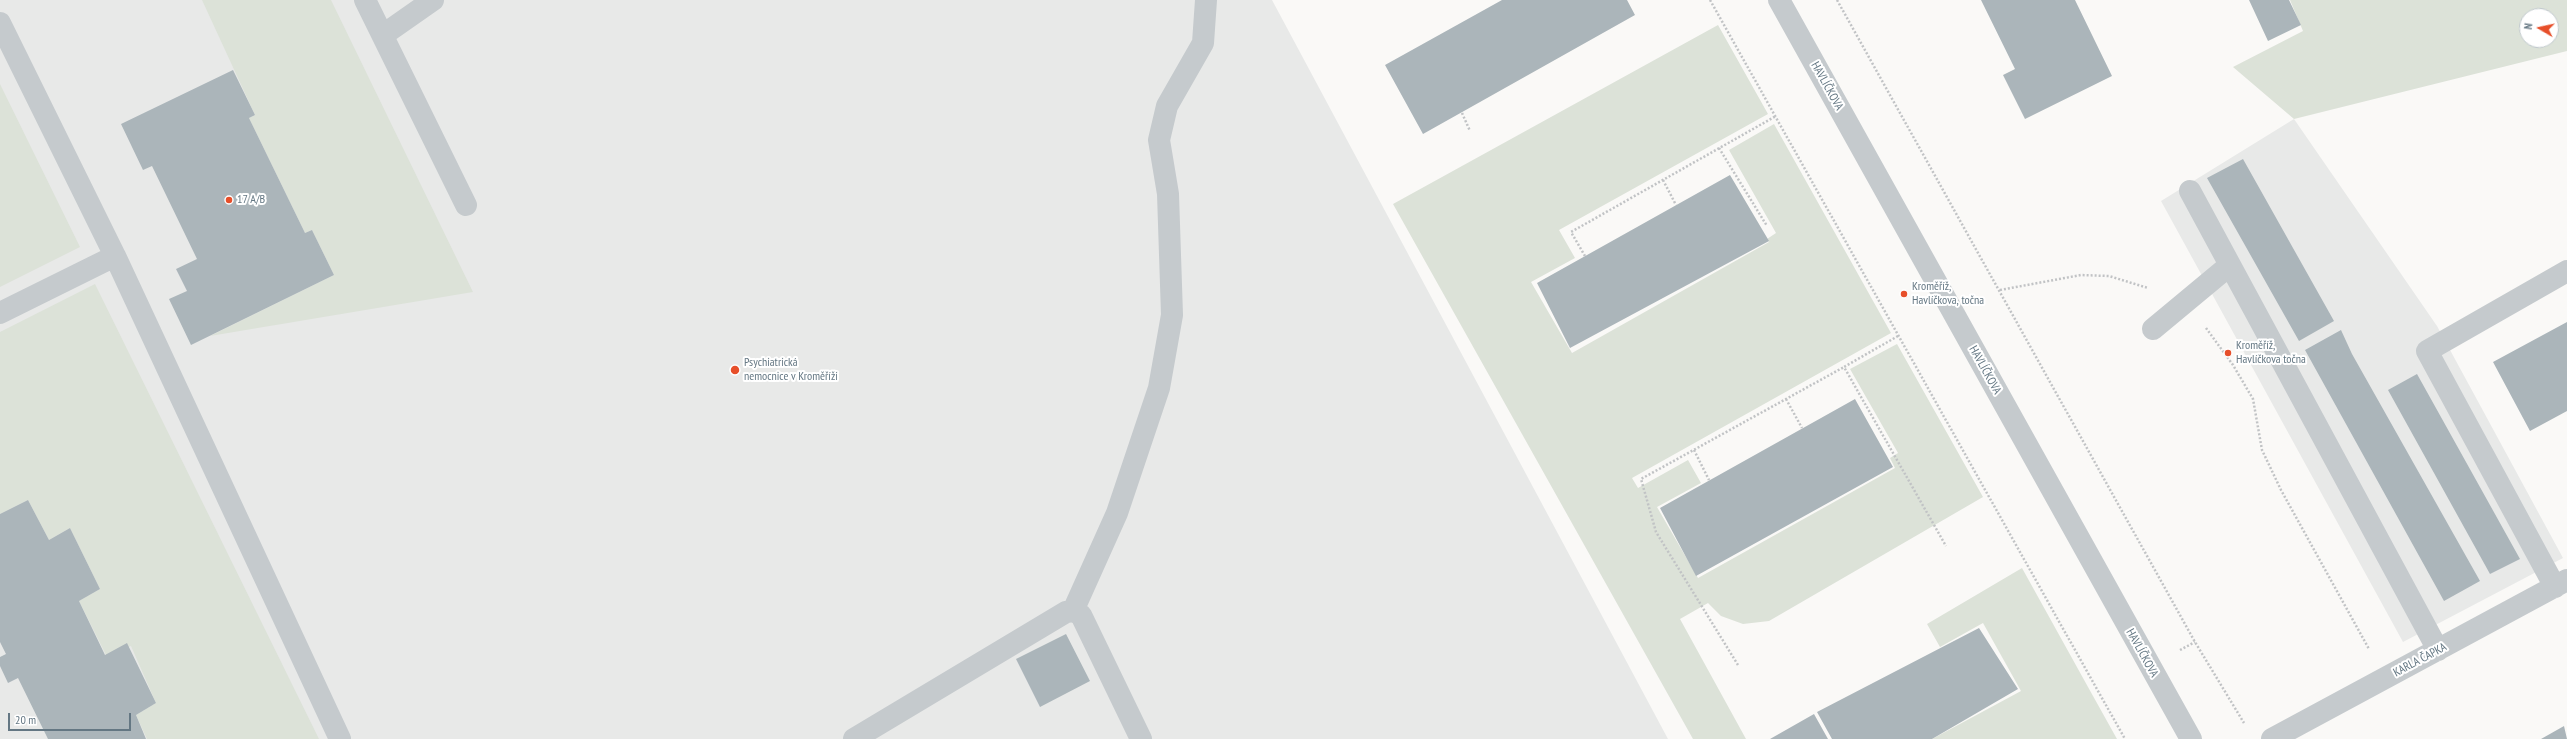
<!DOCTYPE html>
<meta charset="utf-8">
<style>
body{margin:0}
#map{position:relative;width:2567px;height:739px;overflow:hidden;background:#faf9f7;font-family:"PT Sans Narrow",sans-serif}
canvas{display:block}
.north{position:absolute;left:2519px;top:8px;width:40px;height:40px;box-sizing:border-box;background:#fff;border:1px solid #c1c9cd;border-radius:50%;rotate:279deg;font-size:11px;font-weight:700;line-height:16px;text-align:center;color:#647783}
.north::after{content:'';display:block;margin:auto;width:14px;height:18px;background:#e74f2a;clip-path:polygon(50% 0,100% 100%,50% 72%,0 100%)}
.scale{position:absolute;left:8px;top:713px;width:123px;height:18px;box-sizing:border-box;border:2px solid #647783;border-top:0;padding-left:5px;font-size:12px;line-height:14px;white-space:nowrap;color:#647783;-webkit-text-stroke:3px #fff;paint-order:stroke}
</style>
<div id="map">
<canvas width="2567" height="739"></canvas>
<div class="north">N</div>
<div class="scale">20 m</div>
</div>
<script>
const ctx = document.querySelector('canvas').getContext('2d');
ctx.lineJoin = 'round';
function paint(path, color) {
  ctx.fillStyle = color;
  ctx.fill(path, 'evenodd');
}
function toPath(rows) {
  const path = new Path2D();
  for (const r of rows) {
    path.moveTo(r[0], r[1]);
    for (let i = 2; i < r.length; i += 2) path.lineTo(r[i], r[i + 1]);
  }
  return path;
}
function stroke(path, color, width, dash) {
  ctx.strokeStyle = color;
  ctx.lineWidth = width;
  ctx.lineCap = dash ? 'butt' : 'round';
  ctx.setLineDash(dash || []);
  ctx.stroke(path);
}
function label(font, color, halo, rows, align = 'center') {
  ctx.font = font + ' "PT Sans Narrow",sans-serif';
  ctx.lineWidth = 4;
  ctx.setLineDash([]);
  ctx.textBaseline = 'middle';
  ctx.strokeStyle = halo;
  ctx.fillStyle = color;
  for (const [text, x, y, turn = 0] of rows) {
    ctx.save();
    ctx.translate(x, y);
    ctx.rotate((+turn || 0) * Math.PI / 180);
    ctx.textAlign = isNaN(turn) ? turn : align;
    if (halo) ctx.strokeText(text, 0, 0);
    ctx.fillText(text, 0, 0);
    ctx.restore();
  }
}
paint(toPath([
 [0,0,1272,0,1668,739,0,739],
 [2294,119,2437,326,2563,558,2403,642,2161,201]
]), '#e8e9e8');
paint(toPath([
 [202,0,331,0,473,292,210,336,334,275,312,230,305,233,249,118,255,115],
 [2290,0,2567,0,2567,51,2294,119,2233,67,2303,31],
 [2527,16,2551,16,2551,40,2527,40],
 [1718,25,1768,114,1559,230,1575,258,1531,282,1572,353,1769,242,1767,239,1776,233,1729,150,1774,124,1891,333,1632,478,1638,488,1688,460,1701,483,1657,507,1698,578,1895,468,1890,458,1898,453,1850,369,1897,344,1983,497,1769,621,1743,624,1721,616,1708,603,1680,619,1746,739,1693,739,1393,204],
 [0,84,80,247,0,287],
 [95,284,319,739,147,739,136,715,156,703,131,646,107,657,79,601,100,589,70,528,49,540,28,500,0,514,0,332],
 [2022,568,2088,687,2117,739,1932,739,2021,691,1983,623,1940,647,1927,624]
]), '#dce2d8');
paint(toPath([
 [1502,0,1627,0,1635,15,1423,134,1385,65],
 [1981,0,2075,0,2112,76,2025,119,2003,75,2015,69],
 [2249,0,2289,0,2301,25,2268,41],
 [233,70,255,115,249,118,305,233,312,230,334,275,191,345,169,299,187,291,176,269,197,259,152,166,143,170,121,124],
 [2243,159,2334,321,2299,341,2207,178],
 [1730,175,1769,241,1570,348,1537,283],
 [2567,322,2567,411,2530,431,2493,362],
 [2341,330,2352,354,2480,581,2444,601,2305,350],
 [2417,374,2520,559,2490,574,2388,390],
 [1855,399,1893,467,1696,576,1660,508],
 [28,500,49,540,70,528,100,589,79,601,105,655,127,643,156,703,136,715,146,739,48,739,18,678,8,683,0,666,0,657,6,654,0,642,0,514],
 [1979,628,2018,689,1932,739,1832,739,1817,712],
 [1066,634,1090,681,1040,707,1016,659],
 [1814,714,1828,739,1770,739],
 [2564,726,2567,739,2541,739]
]), '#abb5ba');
stroke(toPath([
 [1710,0,2125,739],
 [1837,0,2195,642,2244,723],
 [1462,113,1470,131],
 [1719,148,1767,226],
 [1663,180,1676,205],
 [1585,256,1571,232,1776,116],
 [2000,290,2081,275,2109,276,2148,288],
 [2206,328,2233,365,2253,399,2262,450,2281,490,2369,649],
 [1898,336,1844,367,1946,546],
 [1786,399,1802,428],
 [1694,450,1709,480],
 [2180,650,2195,642],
 [1738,665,1656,532,1641,479,1844,367]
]), '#c1c3c5', 2.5, [2, 2]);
stroke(toPath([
 [365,0,466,205],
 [1779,0,2191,739],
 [0,23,115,256,340,739],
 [383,35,433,0],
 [2190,191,2438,650],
 [0,313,115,256],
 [2153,329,2230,265],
 [2555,587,2427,351,2567,271],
 [1073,611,1117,513,1159,388,1172,315,1168,194,1159,140,1167,106,1203,43,1206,0],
 [854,739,1066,612,1073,611,1081,615,1141,739],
 [2272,739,2567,580]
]), '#c5cacd', 22);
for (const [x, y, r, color] of [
 [229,200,4,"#e74f2a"],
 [1904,294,4,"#e74f2a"],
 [2228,353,4,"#e74f2a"],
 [735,370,5,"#e74f2a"]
]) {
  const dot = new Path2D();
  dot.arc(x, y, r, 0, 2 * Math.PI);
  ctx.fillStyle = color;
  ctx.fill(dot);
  stroke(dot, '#fff', 1.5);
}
label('12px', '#647783', '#fff', [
 ["HAVLÍČKOVA",1827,86,61],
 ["HAVLÍČKOVA",1985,370,61],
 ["HAVLÍČKOVA",2142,653,61],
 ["KARLA ČAPKA",2420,660,-28]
]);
label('12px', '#647783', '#fff', [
 ["17 A/B",237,200],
 ["Kroměříž,",1912,287],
 ["Havlíčkova, točna",1912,301],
 ["Kroměříž,",2236,346],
 ["Havlíčkova točna",2236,360],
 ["Psychiatrická",744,363],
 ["nemocnice v Kroměříži",744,377]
], 'left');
</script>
